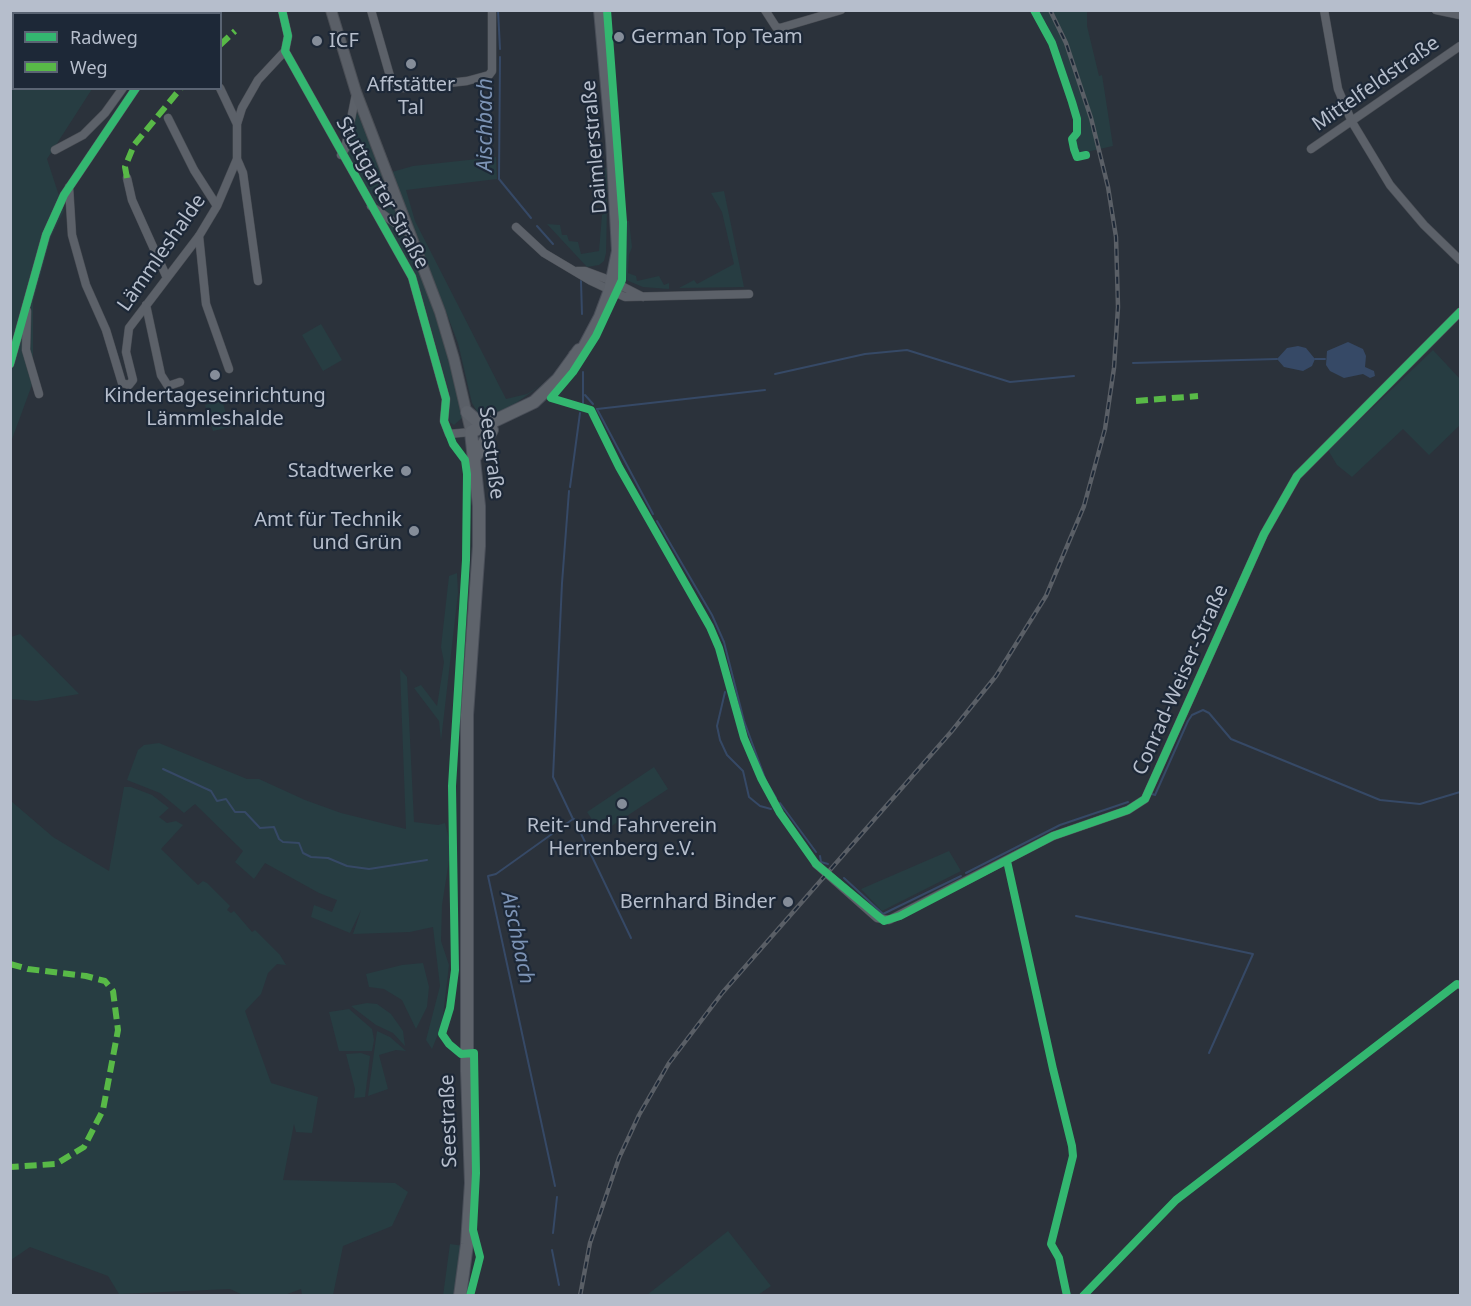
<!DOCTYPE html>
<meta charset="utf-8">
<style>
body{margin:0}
#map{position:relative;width:1471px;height:1306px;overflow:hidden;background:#2b323b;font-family:"Noto Sans",sans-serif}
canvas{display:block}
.frame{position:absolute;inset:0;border:12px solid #b6becc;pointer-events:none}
.legend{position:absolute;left:12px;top:12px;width:210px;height:78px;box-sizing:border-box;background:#1d2837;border:2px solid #5a6473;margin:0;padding:8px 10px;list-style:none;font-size:18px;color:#b6becc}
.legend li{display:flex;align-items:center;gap:12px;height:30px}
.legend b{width:30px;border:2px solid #5a6473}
</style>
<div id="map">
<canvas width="1471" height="1306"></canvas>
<div class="frame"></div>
<ul class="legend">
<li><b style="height:8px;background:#33b770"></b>Radweg</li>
<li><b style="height:8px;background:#58b947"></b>Weg</li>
</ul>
</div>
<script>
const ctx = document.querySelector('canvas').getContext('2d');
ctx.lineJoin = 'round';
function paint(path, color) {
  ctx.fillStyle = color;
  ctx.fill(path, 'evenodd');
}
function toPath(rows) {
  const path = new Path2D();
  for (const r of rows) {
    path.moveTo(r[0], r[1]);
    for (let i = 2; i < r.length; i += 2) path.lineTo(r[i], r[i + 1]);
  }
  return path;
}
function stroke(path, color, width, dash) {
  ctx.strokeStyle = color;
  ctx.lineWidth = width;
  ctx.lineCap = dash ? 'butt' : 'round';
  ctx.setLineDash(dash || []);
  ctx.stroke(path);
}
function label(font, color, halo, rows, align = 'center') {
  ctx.font = font + ' "Noto Sans",sans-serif';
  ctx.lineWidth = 4.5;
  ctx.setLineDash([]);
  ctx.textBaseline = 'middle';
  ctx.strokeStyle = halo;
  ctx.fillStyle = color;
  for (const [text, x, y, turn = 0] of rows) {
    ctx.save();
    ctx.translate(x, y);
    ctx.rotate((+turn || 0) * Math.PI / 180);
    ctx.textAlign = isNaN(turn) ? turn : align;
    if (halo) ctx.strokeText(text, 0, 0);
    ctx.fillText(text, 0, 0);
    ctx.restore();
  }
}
paint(toPath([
 [11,11,134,11,133,14,14,14,14,88,92,89,47,159,64,211,51,237,33,302,33,382,11,442],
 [1037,11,1087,11,1087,26,1099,76,1102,75,1113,146,1082,153,1077,150,1075,144,1081,130,1074,101,1047,24],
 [357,112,401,223,372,200,347,154],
 [496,157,497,179,406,190,415,221,506,399,527,394,541,385,505,411,481,418,472,403,458,343,392,172,413,166],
 [608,167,606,253,604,261,599,265,587,267,547,224,560,225,562,235,567,235,569,241,578,242,581,254,599,251,602,215,606,213,605,168],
 [724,191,744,287,679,288,694,280,697,284,734,264,722,212,711,193],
 [382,217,404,233,424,280,458,389,463,417,454,425,448,421,450,395,420,289],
 [625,221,629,221,632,247,629,255,628,273,636,276,637,281,659,276,664,285,669,283,669,289,643,287,626,280,623,275],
 [321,324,342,360,323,371,302,335],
 [1433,350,1460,379,1460,425,1429,455,1403,429,1352,477,1337,465,1328,450],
 [222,400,230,427,213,431,205,405],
 [457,573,458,593,441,741,439,721,414,688,421,685,437,706,444,662,441,647,449,576],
 [20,634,79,694,36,701,11,699,11,637],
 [400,669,407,677,414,822,438,825,445,823,451,848,442,905,441,941,449,965,442,1024,432,1049,426,1040,440,986,433,927,410,932,353,934,361,910,350,933,311,917,314,905,332,912,337,900,319,893,265,863,254,879,235,862,243,851,195,804,184,813,160,793,127,780,138,750,144,745,159,743,247,779,259,779,305,800,341,813,406,829],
 [654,767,668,789,601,833,587,812],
 [124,787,131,787,152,795,169,808,159,817,167,823,176,821,183,825,161,849,198,885,203,881,207,883,230,906,227,910,231,913,234,911,252,932,255,930,280,955,286,965,277,964,268,973,261,994,245,1011,271,1083,318,1097,312,1133,296,1132,294,1124,283,1180,395,1183,408,1192,392,1226,343,1246,333,1295,302,1295,301,1289,282,1296,243,1295,230,1289,119,1294,108,1276,30,1247,11,1260,11,801,53,837,109,871],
 [949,851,961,871,882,911,861,889],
 [423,963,429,987,427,1007,416,1029,402,1000,384,989,369,987,366,974,402,965],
 [367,1003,377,1004,391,1014,403,1031,405,1046,393,1033,376,1025,351,1006],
 [349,1009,372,1029,374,1040,372,1051,339,1051,329,1012],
 [377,1031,390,1037,406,1051,396,1050,379,1055,388,1089,368,1096],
 [361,1053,370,1056,365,1097,354,1098,355,1089,346,1054],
 [728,1231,771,1286,758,1295,647,1295],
 [450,1244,464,1246,457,1295,443,1296]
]), '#273d42');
paint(toPath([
 [1348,342,1363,349,1366,356,1365,367,1374,371,1375,376,1370,378,1363,374,1344,378,1330,371,1326,365,1327,351],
 [1298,346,1306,348,1315,359,1312,366,1303,371,1284,367,1277,359,1287,348]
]), '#364966');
stroke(toPath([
 [498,10,500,49],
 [500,57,499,179,531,218],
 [537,226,553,244],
 [581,281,582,314],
 [1315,359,1325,359],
 [1133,363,1277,359],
 [583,372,583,403],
 [775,374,865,354,907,350,1010,382,1074,376],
 [585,395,593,404],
 [570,487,580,413],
 [653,514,597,409,765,390],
 [657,521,712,615,724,642,744,721,766,781,776,798],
 [725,692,717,726,720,740,727,755,743,771,749,797,760,806,771,809],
 [163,769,211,791,217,801,226,799,235,812,245,812,260,828,274,827,279,839,283,842,299,843,303,853,311,857,328,858,347,866,369,869,427,860],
 [1152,794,1155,795,1188,721,1192,715,1203,710,1209,713,1231,739,1380,800,1420,804,1460,792],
 [780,803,816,852],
 [574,819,631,938],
 [820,856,821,862,828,864],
 [966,873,1060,825,1128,802],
 [844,878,883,914,961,876],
 [1076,916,1253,954,1209,1053],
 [555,1186,488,876,496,874,573,819,553,777,562,583,569,491],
 [553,1233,557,1197],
 [552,1250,559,1285]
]), '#364966', 2);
const street = toPath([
 [282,10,288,36,285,51,412,277,446,399,444,421,449,434,471,432],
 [371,10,392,83,396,87,404,88,467,81,489,75,492,71,492,10],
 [765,10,776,27,780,28,841,10],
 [1324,10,1338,89,1352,122,1390,185,1424,225,1460,260],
 [1436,10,1460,15],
 [169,14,170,10],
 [220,88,237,124],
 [168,118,194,170,217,206],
 [1311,149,1460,46],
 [55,150,83,135,105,113,123,88],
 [341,155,345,149,356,94],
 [237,159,243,173,258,281],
 [127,178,132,200,167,278],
 [69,187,72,235,86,285,106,330,122,383,129,385,133,380,126,352,129,328,199,236,217,206,237,159,237,124,242,108,258,80,285,51],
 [371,206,408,232],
 [516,227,544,253,591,281,625,297,749,294],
 [199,236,206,304,229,369],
 [577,271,585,271,612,281,643,297],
 [146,305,161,375,168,386,180,382],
 [27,311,26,350,39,394],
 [10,364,46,235,64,195,136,88],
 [816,864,877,918,889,920,1053,836,1128,810,1145,799,1264,534,1297,476,1460,312]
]);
const secondary = toPath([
 [331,10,356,92,440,312,454,359,471,432]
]);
const primary = toPath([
 [575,355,583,349,600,317,610,290,618,251,612,141,600,10],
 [467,412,475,419,486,423],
 [471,432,534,402,558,379,579,350],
 [475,457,492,430],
 [460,1296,467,1244,471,1183,467,1071,467,715,479,546,479,506,471,432]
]);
stroke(street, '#4a4e55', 9);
stroke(secondary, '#4a4e55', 12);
stroke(primary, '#494e58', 14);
stroke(street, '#5c6169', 8);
stroke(secondary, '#5a5f67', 10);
stroke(primary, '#5e636b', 12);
const rail = toPath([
 [580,1296,590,1243,619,1158,639,1115,669,1063,723,992,951,732,996,676,1046,596,1084,506,1105,429,1114,368,1118,307,1116,237,1108,187,1091,118,1066,43,1050,10]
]);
stroke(rail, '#5a5f66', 4.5);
stroke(rail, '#1d2837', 2, [7]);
stroke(toPath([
 [220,45,235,31],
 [127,178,125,167,134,145,181,88],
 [1136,401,1198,396],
 [10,964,28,969,86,976,105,981,113,991,118,1030,103,1110,84,1147,56,1164,10,1167]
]), '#58b947', 6, [12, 6]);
stroke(toPath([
 [282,10,288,36,285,51,412,277,446,399,444,421,453,444,465,460,467,474,466,560,452,786,455,970,450,1008,442,1034,449,1044,461,1054,474,1053,476,1173,473,1230,480,1257,470,1296],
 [607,10,623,222,622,280,596,336,573,372,551,398,591,410,619,467,710,627,719,648,744,738,761,778,780,813,816,864,884,921,900,916,1053,836,1128,810,1145,799,1264,534,1297,476,1460,312],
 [1034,10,1052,43,1072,102,1077,119,1077,133,1072,139,1074,149,1077,157,1086,155],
 [10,364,46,235,64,195,136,88],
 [1007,861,1053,1069,1072,1146,1073,1156,1051,1244,1059,1258,1067,1296],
 [1083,1296,1176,1200,1457,984,1460,985]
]), '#33b770', 8);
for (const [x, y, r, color] of [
 [619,37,6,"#858d99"],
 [317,41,6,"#858d99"],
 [411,64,6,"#858d99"],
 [215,375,6,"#858d99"],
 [406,471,6,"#858d99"],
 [414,531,6,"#858d99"],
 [622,804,6,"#858d99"],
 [788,902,6,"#858d99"]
]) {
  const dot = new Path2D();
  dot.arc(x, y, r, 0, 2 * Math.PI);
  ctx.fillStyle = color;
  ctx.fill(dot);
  stroke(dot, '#1d2837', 2);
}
label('20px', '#b6becc', '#1d2837', [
 ["German Top Team",631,37,"left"],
 ["ICF",329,41,"left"],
 ["Affstätter",411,85],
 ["Tal",411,108],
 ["Kindertageseinrichtung",215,396],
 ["Lämmleshalde",215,419],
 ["Stadtwerke",394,471,"right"],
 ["Amt für Technik",402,520,"right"],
 ["und Grün",402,543,"right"],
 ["Reit- und Fahrverein",622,826],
 ["Herrenberg e.V.",622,849],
 ["Bernhard Binder",776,902,"right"]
]);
label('20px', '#b6becc', '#1d2837', [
 ["Mittelfeldstraße",1376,84,-35],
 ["Daimlerstraße",595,147,-95],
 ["Stuttgarter Straße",382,193,61],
 ["Lämmleshalde",162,253,-55],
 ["Seestraße",491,453,83],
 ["Conrad-Weiser-Straße",1181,680,-66],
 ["Seestraße",449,1121,-92]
]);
label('italic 21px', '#7c93b5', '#1d2837', [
 ["Aischbach",486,125,-90],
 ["Aischbach",517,938,78]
]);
</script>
